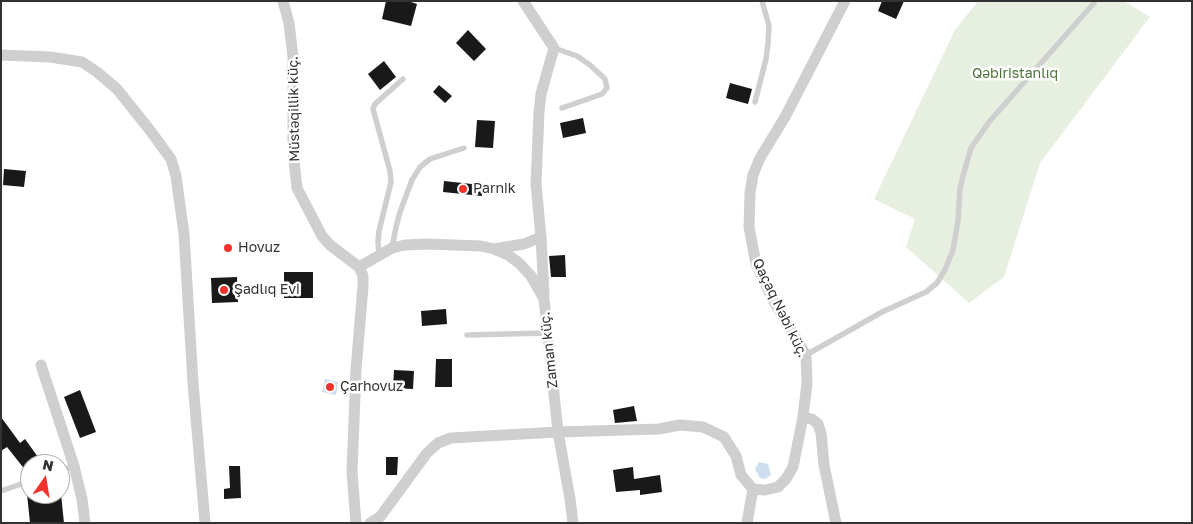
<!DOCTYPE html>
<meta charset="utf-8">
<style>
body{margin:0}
#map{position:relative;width:1193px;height:524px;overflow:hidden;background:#fff;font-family:"Golos Text",sans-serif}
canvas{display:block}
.frame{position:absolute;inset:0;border:2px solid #323232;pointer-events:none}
.north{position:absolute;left:20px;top:454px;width:50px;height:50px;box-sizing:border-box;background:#fff;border:1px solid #adadad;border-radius:50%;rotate:13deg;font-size:14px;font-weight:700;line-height:20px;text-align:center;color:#323232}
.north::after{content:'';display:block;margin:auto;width:18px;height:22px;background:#f3332b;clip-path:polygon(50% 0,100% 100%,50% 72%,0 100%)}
</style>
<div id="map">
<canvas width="1193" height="524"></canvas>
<div class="frame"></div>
<div class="north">N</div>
</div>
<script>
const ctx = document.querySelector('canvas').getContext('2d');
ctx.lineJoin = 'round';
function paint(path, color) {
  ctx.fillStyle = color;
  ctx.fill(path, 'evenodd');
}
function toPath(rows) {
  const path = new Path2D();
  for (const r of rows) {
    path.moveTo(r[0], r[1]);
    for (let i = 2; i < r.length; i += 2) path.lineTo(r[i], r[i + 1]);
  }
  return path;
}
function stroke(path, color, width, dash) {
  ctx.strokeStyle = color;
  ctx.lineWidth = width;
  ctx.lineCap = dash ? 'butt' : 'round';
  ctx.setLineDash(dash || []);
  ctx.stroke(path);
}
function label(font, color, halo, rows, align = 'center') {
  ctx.font = font + ' "Golos Text",sans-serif';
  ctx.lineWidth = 5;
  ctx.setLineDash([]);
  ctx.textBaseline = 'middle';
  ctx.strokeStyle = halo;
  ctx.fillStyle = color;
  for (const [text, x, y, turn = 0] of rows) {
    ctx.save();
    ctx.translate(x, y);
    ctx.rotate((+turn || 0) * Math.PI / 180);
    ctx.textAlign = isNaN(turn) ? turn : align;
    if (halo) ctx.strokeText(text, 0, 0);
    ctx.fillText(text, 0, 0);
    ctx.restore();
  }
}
paint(toPath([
 [978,1,1124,1,1150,17,1040,163,1004,277,969,303,906,247,915,219,874,199,955,30]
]), '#e7f0e0');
paint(toPath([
 [325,379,338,382,336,395,322,392],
 [759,462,768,464,771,475,765,479,760,478,755,469]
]), '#ccdef0');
paint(toPath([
 [386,1,408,1,417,4,411,26,382,19],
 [882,1,904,1,896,19,878,11],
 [468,30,486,49,474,61,456,43],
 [384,61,396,77,380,90,368,74],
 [730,83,752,89,748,104,726,98],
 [439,85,452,96,445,103,433,92],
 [583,118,586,133,563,138,560,123],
 [477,120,495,121,493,148,475,147],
 [4,169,26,171,24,187,3,185],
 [444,181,481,185,482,196,443,192],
 [565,255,566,277,551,277,549,256],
 [284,272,313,272,313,298,284,298],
 [237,277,238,302,212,303,211,278],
 [446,309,447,324,422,326,421,311],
 [436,359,452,359,452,387,435,387],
 [394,370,414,371,413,389,393,388],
 [80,390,96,432,80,438,64,397],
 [634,406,637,421,615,423,613,410],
 [1,417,20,443,25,439,43,464,30,464,30,476,7,447,1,451],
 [386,457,398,457,397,475,386,475],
 [229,466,240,466,241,498,224,499,224,489,230,488],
 [633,467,634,479,660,475,662,492,640,495,640,490,616,492,613,470],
 [27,494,61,494,64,523,30,523]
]), '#191919');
stroke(toPath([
 [554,48,577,56,590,65,605,79,607,88,602,94,562,108],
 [755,102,766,59,768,44,769,26,762,1],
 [392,248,396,227,400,212,412,180,420,167,430,159,464,148],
 [379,255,378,242,379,231,391,182,390,171,373,109,375,104,403,79],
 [467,335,547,333],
 [806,355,882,312,926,292,937,283,945,270,953,250,958,221,960,189,963,176,971,148,989,122,1094,3],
 [60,471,74,466],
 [1,491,30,481]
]), '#cfcfcf', 5.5);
stroke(toPath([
 [283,1,289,23,293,57,293,152,297,188,322,236,330,245,359,267,363,276,363,286,356,370,352,472,356,523],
 [523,1,554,48,541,94,539,112,536,184,541,237,544,295],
 [1,55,50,57,82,62,97,72,117,89,149,129,171,159,176,176,184,234,193,383,205,523],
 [494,249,524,244,541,237],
 [359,267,392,248,405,245,427,244,481,246,494,249,508,255,519,263,531,276,544,299,558,432,570,499,573,523],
 [41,365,74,466,82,499,85,523],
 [803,417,812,419,818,424,821,433,824,465,836,523],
 [370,523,380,517,427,453,438,443,451,438,558,432,659,429,680,425,703,427,724,437,736,456,741,475,753,489],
 [747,523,753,489,765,490,778,487,786,479,793,467,803,417,807,383,806,355,774,302,756,264,749,227,750,193,753,175,760,158,785,117,845,1]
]), '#cfcfcf', 11);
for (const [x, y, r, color] of [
 [463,189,5,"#f3332b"],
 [228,248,5,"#f3332b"],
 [224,290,5,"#f3332b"],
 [330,387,5,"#f3332b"]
]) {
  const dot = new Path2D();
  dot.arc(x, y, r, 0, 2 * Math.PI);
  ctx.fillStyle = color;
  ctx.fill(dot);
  stroke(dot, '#fff', 2);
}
label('14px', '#4f733b', '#fff', [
 ["Qəbiristanlıq",1015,74]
]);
label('14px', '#323232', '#fff', [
 ["Müstəqillik küç.",294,109,-91],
 ["Qaçaq Nəbi küç.",780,308,64],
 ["Zaman küç.",549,350,-96]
]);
label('14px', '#323232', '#fff', [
 ["Parnik",473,189],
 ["Hovuz",238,248],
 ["Şadlıq Evi",234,290],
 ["Çarhovuz",340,387]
], 'left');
</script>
